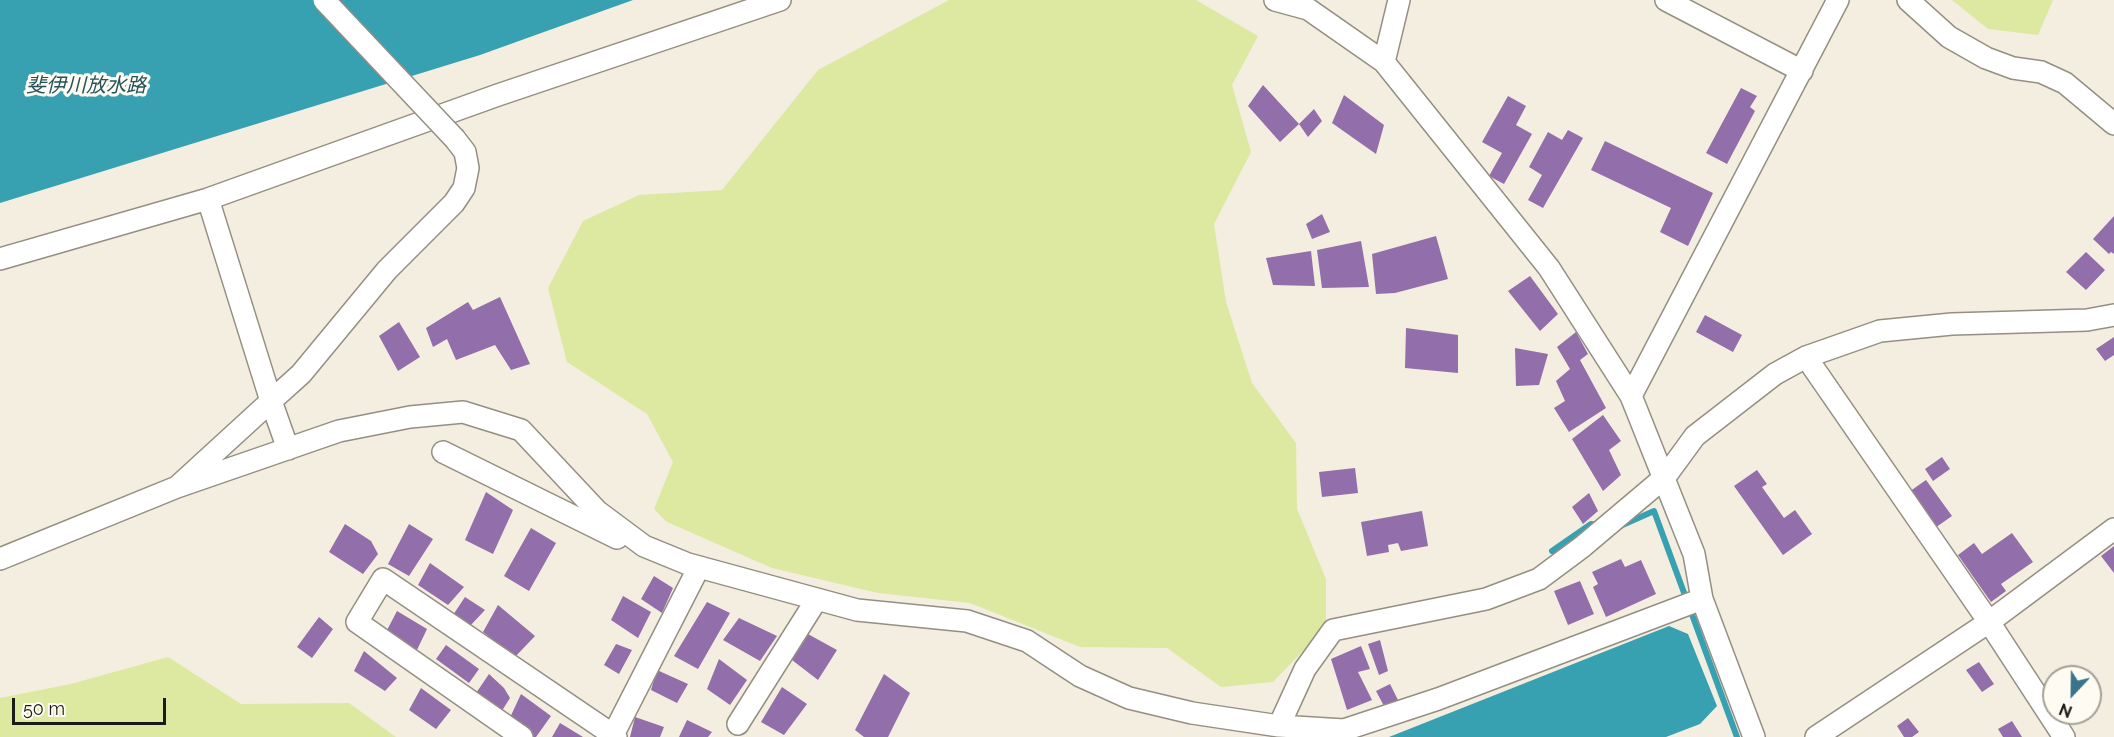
<!DOCTYPE html>
<meta charset="utf-8">
<style>
body{margin:0}
#map{position:relative;width:2114px;height:737px;overflow:hidden;background:#f3eedf;font-family:Raleway,sans-serif}
canvas{display:block}
.north{position:absolute;left:2042px;top:665px;width:60px;height:60px;box-sizing:border-box;background:#fefbf2;border:2px solid #a4a19a;border-radius:50%;rotate:202deg;font-size:16px;font-weight:700;line-height:24px;text-align:center;color:#1d1b16}
.north::after{content:'';display:block;margin:auto;width:21px;height:27px;background:#38748b;clip-path:polygon(50% 0,100% 100%,50% 72%,0 100%)}
.scale{position:absolute;left:12px;top:698px;width:154px;height:27px;box-sizing:border-box;border:3px solid #1d1b16;border-top:0;padding-left:8px;font-size:18px;line-height:21px;white-space:nowrap;color:#1d1b16;-webkit-text-stroke:4px #fefbf2;paint-order:stroke}
</style>
<div id="map">
<canvas width="2114" height="737"></canvas>
<div class="north">N</div>
<div class="scale">50 m</div>
</div>
<script>
const ctx = document.querySelector('canvas').getContext('2d');
ctx.lineJoin = 'round';
function paint(path, color) {
  ctx.fillStyle = color;
  ctx.fill(path, 'evenodd');
}
function toPath(rows) {
  const path = new Path2D();
  for (const r of rows) {
    path.moveTo(r[0], r[1]);
    for (let i = 2; i < r.length; i += 2) path.lineTo(r[i], r[i + 1]);
  }
  return path;
}
function stroke(path, color, width, dash) {
  ctx.strokeStyle = color;
  ctx.lineWidth = width;
  ctx.lineCap = dash ? 'butt' : 'round';
  ctx.setLineDash(dash || []);
  ctx.stroke(path);
}
function label(font, color, halo, rows, align = 'center') {
  ctx.font = font + ' Raleway,"Noto Sans JP",sans-serif';
  ctx.lineWidth = 6;
  ctx.setLineDash([]);
  ctx.textBaseline = 'middle';
  ctx.strokeStyle = halo;
  ctx.fillStyle = color;
  for (const [text, x, y, turn = 0] of rows) {
    ctx.save();
    ctx.translate(x, y);
    ctx.rotate((+turn || 0) * Math.PI / 180);
    ctx.textAlign = isNaN(turn) ? turn : align;
    if (halo) ctx.strokeText(text, 0, 0);
    ctx.fillText(text, 0, 0);
    ctx.restore();
  }
}
paint(toPath([
 [949,0,1196,0,1258,36,1232,85,1251,152,1214,224,1226,302,1252,383,1296,443,1297,509,1326,579,1326,627,1273,682,1221,687,1167,648,1080,647,970,603,878,593,772,568,667,522,654,509,673,462,647,414,567,362,548,288,583,221,639,195,722,190,818,70],
 [1952,0,2053,0,2038,35,1988,29],
 [168,657,241,704,349,703,396,737,0,737,0,698,71,684]
]), '#dde8a1');
paint(toPath([
 [0,0,633,0,480,55,0,203],
 [1669,626,1688,634,1717,706,1700,724,1666,737,1389,737]
]), '#37a1b2');
stroke(toPath([
 [1618,527,1654,511,1737,737],
 [1552,551,1591,524,1599,525]
]), '#37a1b2', 6);
paint(toPath([
 [1263,85,1299,124,1280,142,1248,106],
 [1741,88,1757,96,1750,107,1755,111,1727,164,1706,153],
 [1344,95,1384,125,1376,154,1332,123],
 [1508,96,1526,106,1516,125,1532,134,1504,184,1489,176,1502,153,1482,142],
 [1314,109,1322,121,1308,137,1299,124],
 [1568,130,1583,138,1543,208,1528,200,1542,175,1529,167,1548,132,1562,140],
 [1605,141,1713,193,1688,246,1660,232,1671,208,1591,170],
 [1322,214,1330,232,1312,239,1306,224],
 [2114,216,2114,254,2111,252,2109,254,2093,239],
 [1436,236,1448,279,1395,293,1376,294,1372,254],
 [1361,241,1369,287,1322,288,1317,250],
 [1311,251,1315,286,1273,285,1266,258],
 [2086,252,2105,270,2086,290,2066,272],
 [1530,276,1558,314,1540,331,1508,291],
 [500,297,530,364,511,370,495,345,456,360,447,339,433,347,426,328,468,302,473,310],
 [1705,315,1742,335,1733,352,1696,332],
 [399,322,420,357,398,371,379,336],
 [1406,328,1458,335,1458,373,1405,368],
 [1576,332,1588,354,1580,360,1606,408,1569,432,1554,408,1565,401,1556,381,1570,369,1557,347],
 [2114,337,2114,355,2105,361,2096,349],
 [1515,348,1548,354,1539,385,1516,386],
 [1603,415,1621,441,1609,450,1621,475,1603,491,1572,439],
 [1942,457,1950,469,1933,481,1925,469],
 [1355,468,1358,493,1322,497,1319,472],
 [1757,470,1767,484,1762,487,1784,518,1795,510,1812,534,1783,555,1734,486],
 [1926,480,1952,516,1932,530,1906,494],
 [486,492,513,510,493,554,465,540],
 [1589,493,1598,511,1583,524,1572,507],
 [1422,511,1428,546,1401,551,1398,543,1388,545,1389,552,1367,556,1361,522],
 [345,524,371,541,378,554,363,574,329,552],
 [409,524,433,539,409,576,388,564],
 [531,528,556,543,529,591,504,576],
 [2012,533,2033,562,2001,584,2006,591,1991,602,1958,555,1974,543,1982,554],
 [2114,546,2114,573,2101,556],
 [1621,559,1625,567,1641,560,1656,594,1606,617,1593,587,1598,584,1592,572],
 [430,563,464,587,448,605,418,585],
 [654,576,673,588,662,613,641,599],
 [1580,581,1594,614,1568,625,1554,591],
 [623,596,651,612,638,638,611,620],
 [465,597,485,610,469,627,453,615],
 [707,602,730,613,698,669,674,656],
 [498,605,535,636,515,657,483,632],
 [397,611,427,629,415,654,385,634],
 [319,617,333,629,312,658,297,647],
 [739,618,777,636,760,661,723,640],
 [806,633,837,650,818,680,792,660],
 [1380,640,1388,671,1379,675,1368,644],
 [616,644,632,650,619,674,604,665],
 [446,645,479,669,469,683,436,659],
 [1361,646,1370,669,1358,672,1372,700,1347,710,1331,659],
 [364,651,397,678,385,691,354,671],
 [719,659,747,680,730,705,707,689],
 [1979,662,1994,684,1982,692,1966,670],
 [657,670,688,684,677,703,651,690],
 [489,674,504,688,510,698,498,717,472,699],
 [884,674,910,693,888,737,864,737,855,730],
 [1390,684,1398,700,1384,706,1376,691],
 [782,687,807,704,784,735,761,722],
 [421,688,451,710,436,729,409,710],
 [521,694,551,716,536,737,528,737,507,724],
 [635,717,664,727,660,737,630,737],
 [1908,718,1919,732,1912,737,1904,737,1897,726],
 [687,720,712,732,708,737,679,737],
 [2012,721,2022,737,2003,737,1998,729],
 [560,723,583,737,552,737]
]), '#926eaa');
const minor = toPath([
 [1275,0,1308,9,1384,62,1549,268,1631,396,1694,554,1702,599,1754,737],
 [1666,0,1802,71],
 [1908,0,1949,37,1986,58,2013,68,2041,72,2065,83,2114,124],
 [1384,62,1399,0],
 [208,199,271,401,288,449],
 [0,259,208,199,498,95,780,0],
 [1806,357,1989,622,2064,737],
 [1631,396,1838,0],
 [443,452,617,538],
 [177,487,339,431,410,417,463,412,521,430,597,511,644,546,688,564,857,610,967,621,1027,641,1080,676,1129,698,1192,713,1279,726,1344,730,1438,699,1702,599],
 [0,559,177,487,271,401,301,374,387,270,454,203,464,188,468,168,465,152,455,139],
 [738,724,817,599],
 [1279,726,1305,669,1333,630,1486,599,1539,579,1582,547,1665,477,1695,436,1775,374,1806,357,1880,331,1952,324,2087,320,2114,315],
 [522,737,357,622,383,579,613,735],
 [616,737,613,735,699,567],
 [1816,737,1989,622,2114,529]
]);
stroke(minor, '#948f82', 24);
stroke(minor, '#fff', 21);
const minorBridge = toPath([
 [324,0,455,139]
]);
stroke(minorBridge, '#948f82', 24, []);
stroke(minorBridge, '#fff', 21);
label('italic 20px', '#26535b', '#fefbf2', [
 ["斐伊川放水路",86,86]
]);
</script>
